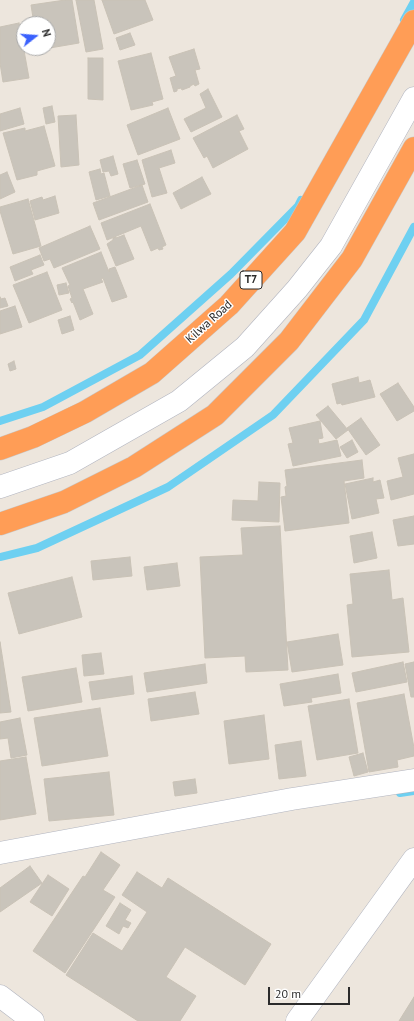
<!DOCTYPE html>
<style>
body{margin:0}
#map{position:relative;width:414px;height:1021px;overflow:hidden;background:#ede6dd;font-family:"PT Sans",sans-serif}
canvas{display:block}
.north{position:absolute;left:16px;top:16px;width:40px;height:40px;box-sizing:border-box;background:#fff;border:1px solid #aaa;border-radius:50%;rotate:73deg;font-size:11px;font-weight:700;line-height:16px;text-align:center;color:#2b2b2b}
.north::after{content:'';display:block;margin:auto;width:14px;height:18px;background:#3a61fd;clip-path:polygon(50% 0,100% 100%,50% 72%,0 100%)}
.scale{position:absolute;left:268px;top:987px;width:82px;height:18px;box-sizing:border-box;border:2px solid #2b2b2b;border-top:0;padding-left:5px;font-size:12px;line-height:14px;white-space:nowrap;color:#2b2b2b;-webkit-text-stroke:3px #fff;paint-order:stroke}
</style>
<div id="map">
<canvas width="414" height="1021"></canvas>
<div class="north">N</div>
<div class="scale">20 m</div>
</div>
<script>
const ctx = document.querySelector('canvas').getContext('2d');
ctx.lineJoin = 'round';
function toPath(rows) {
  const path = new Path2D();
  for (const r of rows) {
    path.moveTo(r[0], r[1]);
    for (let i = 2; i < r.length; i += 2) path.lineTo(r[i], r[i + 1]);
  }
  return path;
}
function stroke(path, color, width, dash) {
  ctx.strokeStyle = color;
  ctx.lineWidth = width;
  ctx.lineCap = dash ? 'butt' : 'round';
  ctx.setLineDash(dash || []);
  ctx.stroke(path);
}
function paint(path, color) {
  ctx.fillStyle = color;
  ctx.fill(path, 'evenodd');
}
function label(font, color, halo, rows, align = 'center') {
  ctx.font = font + ' "PT Sans",sans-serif';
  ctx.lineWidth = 3;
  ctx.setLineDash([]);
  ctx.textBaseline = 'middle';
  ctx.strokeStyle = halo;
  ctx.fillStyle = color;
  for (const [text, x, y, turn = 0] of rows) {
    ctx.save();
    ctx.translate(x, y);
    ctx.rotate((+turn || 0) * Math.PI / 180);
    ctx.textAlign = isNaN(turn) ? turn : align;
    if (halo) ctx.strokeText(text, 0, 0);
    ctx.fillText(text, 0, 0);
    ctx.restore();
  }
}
stroke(toPath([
 [404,20,414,2],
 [0,421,43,407,140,355,231,274,298,206,301,200],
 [0,557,37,548,168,487,273,415,364,320,414,227],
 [400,793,414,791]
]), '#6ed0f1', 8);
const building = toPath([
 [65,0,72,0,79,43,38,50,38,48,48,48,48,24,34,24,31,5,65,0],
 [76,0,94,0,103,49,86,52,76,0],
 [102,0,145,0,153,20,114,34,102,0],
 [19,23,29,78,3,82,0,63,0,27,19,23],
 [130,33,135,45,120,50,116,38,130,33],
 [194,49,200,69,195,70,199,84,195,86,194,84,190,86,190,87,182,90,181,88,177,89,177,91,174,92,170,78,176,76,169,57,194,49],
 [151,53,163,99,152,102,153,105,131,110,118,61,151,53],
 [88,58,103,58,103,100,88,99,88,58],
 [208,89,222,117,191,132,184,119,206,108,200,94,208,89],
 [52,106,55,122,46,124,43,108,52,106],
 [20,108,24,124,0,131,0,114,20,108],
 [168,108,180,139,138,155,127,125,168,108],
 [76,115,79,165,61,167,58,116,76,115],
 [237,115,244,129,239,131,248,149,213,168,207,156,204,158,193,138,237,115],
 [44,126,55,166,37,171,37,175,17,180,3,133,25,128,25,131,44,126],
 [171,150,175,163,159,168,167,193,152,197,142,160,171,150],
 [113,156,118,174,111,176,109,171,103,172,100,160,113,156],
 [137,160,145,184,130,188,123,164,137,160],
 [100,169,101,174,104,173,110,196,96,200,89,172,100,169],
 [7,172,15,192,0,199,0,175,7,172],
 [202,177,211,194,181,209,173,193,202,177],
 [142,185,148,202,99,220,93,203,142,185],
 [55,196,59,213,35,220,30,201,42,197,43,200,55,196],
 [28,199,41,246,13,254,0,211,0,207,28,199],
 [150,204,166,245,162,247,163,249,159,250,158,248,151,251,141,226,107,240,101,223,150,204],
 [90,226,100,249,54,268,50,259,44,261,39,248,90,226],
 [124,235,134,259,116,266,107,244,113,240,113,238,116,237,116,238,124,235],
 [101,252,109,272,109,269,115,267,127,297,112,302,103,278,101,279,103,282,83,289,93,314,80,320,73,302,72,303,70,299,72,298,68,286,70,285,62,268,101,252],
 [40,255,44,265,31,270,33,274,15,281,10,267,40,255],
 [47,272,62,310,29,323,13,285,47,272],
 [66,283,69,293,59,295,57,285,66,283],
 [0,297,1,299,5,298,8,306,0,308,0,297],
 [15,306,22,327,0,334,0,311,15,306],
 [70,316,74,330,62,334,58,320,70,316],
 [14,361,16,369,10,371,8,364,14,361],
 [358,377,359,383,370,380,375,397,342,405,341,403,337,404,332,384,358,377],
 [398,383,414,407,414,411,397,421,380,394,398,383],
 [328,406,348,430,336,439,316,415,328,406],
 [361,418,380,445,366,455,347,428,361,418],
 [320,421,323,438,318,439,319,444,337,440,341,456,293,466,288,444,293,443,289,428,320,421],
 [352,440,358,452,347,458,340,447,352,440],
 [414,454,414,494,391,500,387,481,403,477,398,458,414,454],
 [362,460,364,478,344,481,349,523,285,531,281,497,286,496,285,487,287,486,285,470,362,460],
 [373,478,373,482,380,480,384,498,376,499,379,513,352,519,345,484,373,478],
 [259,482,280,483,279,522,232,520,233,500,258,501,259,482],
 [414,516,414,544,398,546,393,520,414,516],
 [280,526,288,670,246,672,245,656,205,658,200,557,243,555,241,528,280,526],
 [372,532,377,558,354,563,350,536,372,532],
 [130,557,132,576,93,580,91,561,130,557],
 [177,563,180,586,147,590,144,567,177,563],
 [389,570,392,600,403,598,409,652,352,657,347,605,353,604,350,574,389,570],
 [72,577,82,617,19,634,8,593,72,577],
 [338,634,343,665,292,672,287,642,338,634],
 [0,642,11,712,0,713,0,642],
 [101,653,104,674,84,676,82,655,101,653],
 [403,662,407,682,356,692,352,673,403,662],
 [414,662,414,697,411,697,405,664,414,662],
 [205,664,207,683,147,692,144,673,205,664],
 [76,668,82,702,28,711,22,677,76,668],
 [338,674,341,693,311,698,312,702,284,706,280,684,338,674],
 [132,676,134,694,92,700,89,682,132,676],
 [195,692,199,714,151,721,148,699,195,692],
 [404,694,414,748,414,756,397,760,398,767,369,772,357,703,404,694],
 [349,699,358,753,317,760,308,706,349,699],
 [100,708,108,756,42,766,34,718,100,708],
 [264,715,269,759,229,764,224,721,264,715],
 [20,718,27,755,11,758,8,738,0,739,0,722,20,718],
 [301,741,306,776,279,779,275,745,301,741],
 [363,753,368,772,354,776,349,757,363,753],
 [26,757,36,814,0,820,0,761,26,757],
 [109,772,114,815,49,821,44,779,109,772],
 [195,779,197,793,175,796,173,782,195,779],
 [101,852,120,865,103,890,115,897,65,973,33,951,83,876,85,877,101,852],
 [30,866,42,883,0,912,0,888,30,866],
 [137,872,162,888,168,878,271,944,245,985,185,947,166,977,196,996,180,1021,138,1021,66,975,93,933,122,951,147,912,122,895,137,872],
 [48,875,69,889,52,916,30,902,48,875],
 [120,903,131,910,125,920,131,923,128,928,123,926,119,934,106,926,120,903],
 [414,997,414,1021,399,1021,414,997]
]);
paint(building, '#c9c4bb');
stroke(building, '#c9c2b6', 1);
const minor = toPath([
 [0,487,70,463,179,401,245,347,297,289,331,246,414,98],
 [0,853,292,799,414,780],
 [0,996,33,1021],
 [297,1021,414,859]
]);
const highway = toPath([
 [0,449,33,437,85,412,152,373,229,305,295,232,414,21],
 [0,524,64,502,134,467,215,415,289,341,352,259,414,148]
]);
stroke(minor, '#b1b4bf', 23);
stroke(highway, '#c8c8c8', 23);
stroke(minor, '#fff', 22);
stroke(highway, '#ff9d56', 22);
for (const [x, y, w] of [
 [251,280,22]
]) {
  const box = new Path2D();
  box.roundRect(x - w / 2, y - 9, w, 18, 3);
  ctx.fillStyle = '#fff';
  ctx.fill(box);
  stroke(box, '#2b2b2b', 1);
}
label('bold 11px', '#2b2b2b', null, [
 ["T7",251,280]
]);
label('12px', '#2b2b2b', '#fff', [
 ["Kilwa Road",209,322,-42]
]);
</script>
